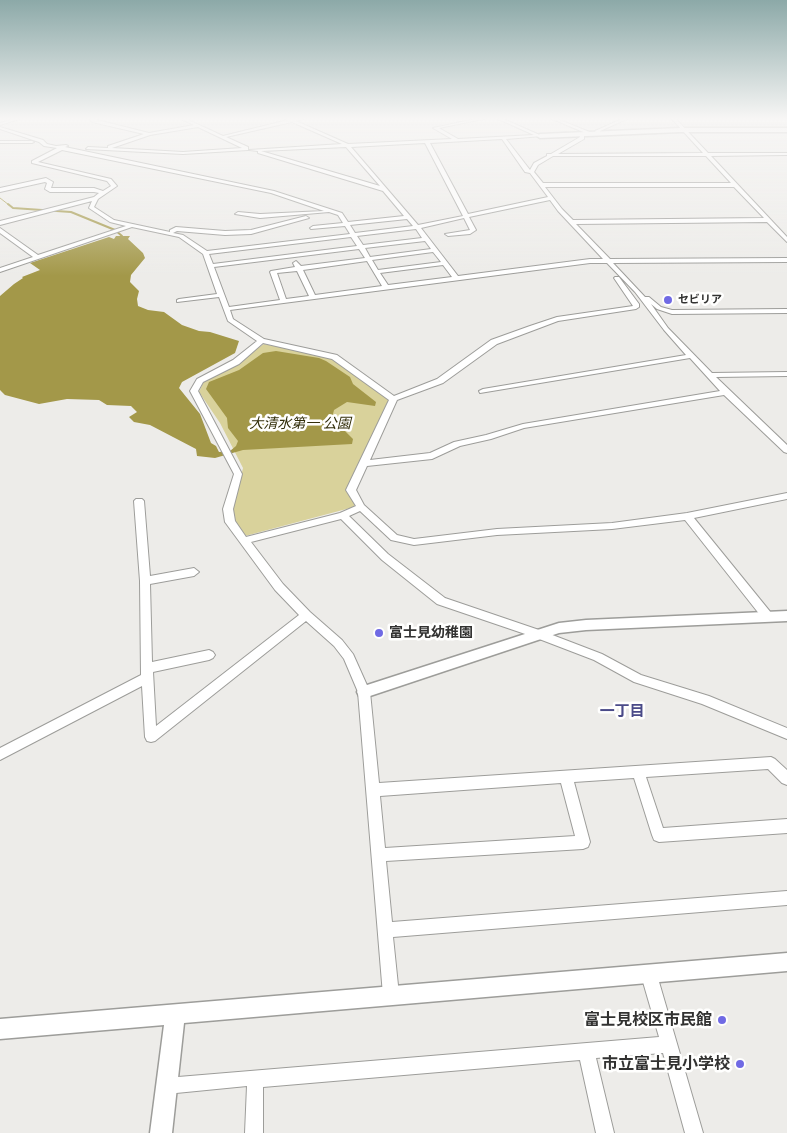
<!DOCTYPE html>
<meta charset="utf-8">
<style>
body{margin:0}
canvas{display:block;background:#edece9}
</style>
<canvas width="787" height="1133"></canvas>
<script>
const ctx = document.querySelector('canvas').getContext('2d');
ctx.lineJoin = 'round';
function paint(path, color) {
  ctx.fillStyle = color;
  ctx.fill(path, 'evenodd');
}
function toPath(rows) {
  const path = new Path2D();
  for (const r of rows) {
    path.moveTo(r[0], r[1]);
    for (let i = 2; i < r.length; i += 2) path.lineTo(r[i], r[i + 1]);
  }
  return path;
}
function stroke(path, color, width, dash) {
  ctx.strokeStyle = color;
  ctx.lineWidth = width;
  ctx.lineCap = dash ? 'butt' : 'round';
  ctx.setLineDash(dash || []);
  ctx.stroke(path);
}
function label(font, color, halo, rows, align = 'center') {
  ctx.font = font + ' "Roboto Serif","Noto Sans JP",serif';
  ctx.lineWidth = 5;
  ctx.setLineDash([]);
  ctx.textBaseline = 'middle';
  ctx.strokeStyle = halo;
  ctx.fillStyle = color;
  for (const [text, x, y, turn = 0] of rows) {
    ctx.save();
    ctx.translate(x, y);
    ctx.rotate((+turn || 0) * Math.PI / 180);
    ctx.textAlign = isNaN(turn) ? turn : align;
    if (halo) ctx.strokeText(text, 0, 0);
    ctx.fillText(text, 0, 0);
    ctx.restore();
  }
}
paint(toPath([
 [264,344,333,358,389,399,346,491,354,503,354,507,245,536,235,522,233,511,243,468,220,423,199,392,204,381,235,364]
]), '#d9d29b');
paint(toPath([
 [116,236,130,236,128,239,143,253,145,258,131,275,130,282,139,291,137,299,138,306,148,310,164,312,182,325,199,331,210,332,239,341,235,353,182,382,179,388,200,414,211,443,216,446,219,452,230,451,236,446,238,441,228,428,227,418,206,389,209,382,239,370,263,353,276,351,319,358,326,361,350,377,353,384,376,402,375,406,347,402,334,410,333,414,339,425,353,439,352,444,243,450,215,458,197,456,196,449,150,425,134,422,129,417,137,412,131,406,107,405,99,400,67,399,39,404,5,395,0,390,0,296,14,284,23,278,22,277,40,270,30,263,109,237,114,239]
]), '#a39849');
stroke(toPath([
 [0,198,9,205]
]), '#a39849', 1);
stroke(toPath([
 [8,204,13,208,71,212,115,230,122,236]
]), '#a39849', 2);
const minor = toPath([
 [17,118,23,118,0,125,0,123,17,118],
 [89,118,149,133,194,125,179,118,184,118,223,136,288,120,284,118,293,119,306,118,296,121,348,144,452,139,433,128,480,118,488,118,439,128,458,139,534,135,496,118,501,118,542,136,506,139,530,170,534,163,547,156,547,154,551,154,580,137,580,134,582,133,584,134,584,139,558,154,703,153,671,118,675,118,708,153,787,153,787,155,711,156,787,237,787,242,767,222,576,224,610,259,787,258,787,262,613,263,645,297,649,297,661,307,672,310,787,309,787,313,672,314,657,309,651,304,668,328,712,373,787,372,787,376,716,377,787,445,787,453,784,452,724,395,524,428,491,439,460,446,432,459,367,466,356,490,364,505,397,535,414,539,497,529,612,523,687,513,787,493,787,499,694,518,772,614,773,617,772,620,764,620,685,520,612,529,497,535,414,545,391,540,360,511,349,516,388,554,445,598,542,631,602,654,641,675,709,696,787,728,787,739,702,704,634,682,594,660,534,637,437,604,382,560,341,519,251,542,283,584,310,612,342,640,353,654,370,692,379,783,771,757,775,759,787,770,787,785,782,783,768,769,646,777,663,828,787,819,787,833,659,842,654,840,652,835,634,778,574,782,590,842,588,847,583,849,386,861,392,922,787,891,787,905,393,937,399,995,396,1000,391,1003,386,1000,383,995,358,692,344,659,334,646,306,621,155,741,151,742,147,741,145,737,142,686,0,760,0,748,141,675,140,581,134,501,136,499,142,499,144,501,150,576,194,568,199,572,194,576,150,584,152,662,209,650,213,652,215,655,213,658,209,660,153,672,156,726,299,615,275,590,225,522,223,509,234,474,190,391,197,379,233,360,257,341,228,321,219,297,177,302,177,300,179,299,217,294,203,254,179,237,132,227,0,272,0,268,33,257,0,233,0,228,38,255,126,226,110,222,89,208,92,201,0,225,0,221,94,197,99,193,94,192,50,192,45,189,47,183,45,182,0,192,0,188,46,178,53,182,51,188,94,188,103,191,111,186,107,181,32,163,32,161,57,148,44,146,39,142,0,129,0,127,43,140,47,144,56,146,66,145,68,146,65,147,274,191,342,213,348,222,404,216,383,191,258,153,258,151,249,150,342,144,292,122,226,137,248,147,248,150,183,154,86,149,88,147,108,148,108,146,144,134,92,122,89,118],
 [198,127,242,148,183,152,112,148,150,135,198,127],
 [502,139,525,172,530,173,548,197,468,214,430,143,502,139],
 [425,143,463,216,418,225,351,147,425,143],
 [346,147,380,186,261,151,346,147],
 [62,150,271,193,324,211,260,214,238,212,235,214,260,218,329,212,338,215,343,223,313,226,310,228,311,229,345,226,350,234,207,251,183,235,173,233,177,231,225,235,251,234,309,218,306,216,251,230,225,231,176,227,170,230,170,232,114,220,94,207,98,199,117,186,111,179,38,162,62,150],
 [553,156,706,156,731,183,543,183,534,172,538,165,553,156],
 [545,187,734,187,764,218,573,220,562,209,545,187],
 [550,200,558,211,603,259,590,259,458,276,421,228,464,218,470,230,445,234,448,236,470,234,476,230,469,217,550,200],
 [407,219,413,226,355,233,350,225,407,219],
 [416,229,422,238,363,245,357,236,416,229],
 [351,237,357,246,213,264,209,254,351,237],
 [425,241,431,249,370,257,365,248,425,241],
 [359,249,365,258,301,266,296,261,293,263,295,267,271,271,270,272,280,300,229,307,214,267,359,249],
 [433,252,441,262,378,270,372,260,433,252],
 [367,261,382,286,315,295,303,270,367,261],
 [590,263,607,263,635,292,664,330,686,355,483,389,479,391,480,393,690,358,720,391,523,424,486,435,454,442,430,453,370,460,397,400,443,383,497,344,558,321,636,309,639,307,639,304,619,277,615,277,614,278,633,306,557,317,530,326,491,340,437,379,394,396,337,355,264,339,233,319,230,310,590,263],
 [443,265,452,277,388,285,380,273,443,265],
 [297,271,309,296,286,299,277,273,297,271],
 [263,343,332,359,389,400,346,490,356,506,340,513,246,537,235,521,233,509,242,474,198,391,203,382,239,364,263,343],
 [561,783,575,836,385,848,380,796,561,783],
 [550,118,555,118,592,133,588,134,550,118],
 [624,118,629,118,600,131,601,134,597,134,595,131,624,118],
 [0,141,32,141,34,142,32,143,0,143,0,141],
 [649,967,654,970,657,975,703,1133,685,1133,663,1053,596,1058,614,1133,596,1133,580,1060,263,1087,263,1133,245,1133,247,1086,166,1094,160,1092,158,1086,160,1080,166,1078,659,1037,641,975,644,970,649,967]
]);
const tertiary = toPath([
 [680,128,787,128,787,132,680,132,540,138,537,136,540,134,680,128],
 [787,611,787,621,586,630,559,633,364,698,359,696,357,692,359,688,364,686,559,623,586,620,787,611],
 [787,953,787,971,184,1023,172,1133,150,1133,164,1025,0,1039,0,1019,787,953]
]);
stroke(minor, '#9d9d9a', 2);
stroke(tertiary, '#9d9d9a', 3);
paint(minor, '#fff');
paint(tertiary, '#fff');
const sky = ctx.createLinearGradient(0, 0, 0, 276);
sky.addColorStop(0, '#8ca9a8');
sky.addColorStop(0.43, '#f7f6f5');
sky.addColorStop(1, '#f7f6f500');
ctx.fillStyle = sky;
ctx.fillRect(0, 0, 787, 276);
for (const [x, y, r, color] of [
 [668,300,5,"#706ae4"],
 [379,633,5,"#706ae4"],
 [722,1020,5,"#706ae4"],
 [740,1064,5,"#706ae4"]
]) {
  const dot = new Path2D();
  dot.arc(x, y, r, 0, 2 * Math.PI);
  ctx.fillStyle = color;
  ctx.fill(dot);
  stroke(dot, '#fffffe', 2);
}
label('bold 11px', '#323231', '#fffffe', [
 ["セビリア",678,300]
], 'left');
label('italic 14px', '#322e0a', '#fffffe', [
 ["大清水第一 公園",300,424]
]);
label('bold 14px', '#323231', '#fffffe', [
 ["富士見幼稚園",389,633]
], 'left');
label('bold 15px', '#4a4a88', '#fffffe', [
 ["一丁目",622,712]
]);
label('bold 16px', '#323231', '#fffffe', [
 ["富士見校区市民館",712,1020],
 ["市立富士見小学校",730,1064]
], 'right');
</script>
